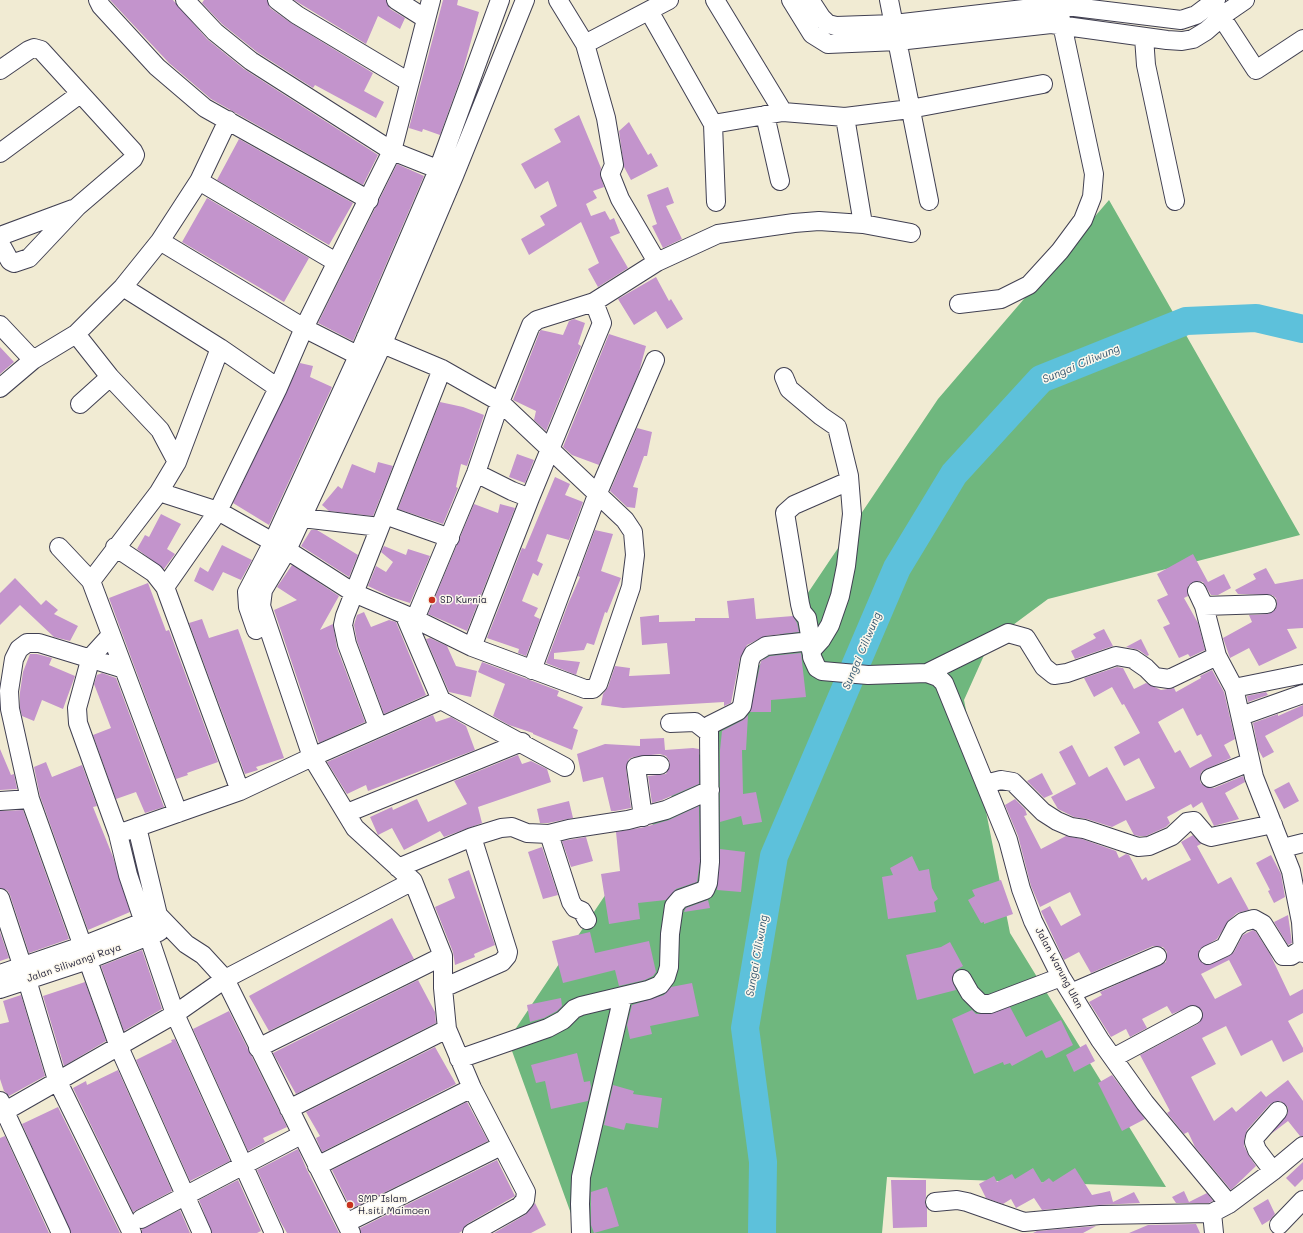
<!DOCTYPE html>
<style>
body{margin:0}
canvas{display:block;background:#f1ebd3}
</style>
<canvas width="1303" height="1233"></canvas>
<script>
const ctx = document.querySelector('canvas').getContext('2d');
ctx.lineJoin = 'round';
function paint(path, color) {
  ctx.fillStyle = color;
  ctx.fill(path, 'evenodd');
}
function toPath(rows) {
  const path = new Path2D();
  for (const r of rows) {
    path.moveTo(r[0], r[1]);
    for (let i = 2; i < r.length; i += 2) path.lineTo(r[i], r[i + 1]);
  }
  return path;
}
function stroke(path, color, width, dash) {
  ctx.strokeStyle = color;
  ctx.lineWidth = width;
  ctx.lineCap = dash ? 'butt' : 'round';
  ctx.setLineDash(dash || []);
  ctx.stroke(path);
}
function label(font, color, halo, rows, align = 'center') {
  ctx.font = font + ' Mali,sans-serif';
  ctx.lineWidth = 3;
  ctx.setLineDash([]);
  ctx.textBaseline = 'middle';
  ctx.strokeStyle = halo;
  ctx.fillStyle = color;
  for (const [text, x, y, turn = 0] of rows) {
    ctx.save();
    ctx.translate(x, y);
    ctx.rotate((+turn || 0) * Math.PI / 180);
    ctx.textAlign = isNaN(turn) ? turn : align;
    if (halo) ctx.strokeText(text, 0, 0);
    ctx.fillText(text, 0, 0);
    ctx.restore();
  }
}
paint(toPath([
 [1109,200,1300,535,1048,599,990,642,964,700,1010,933,1166,1187,887,1177,882,1233,578,1233,508,1040,938,399]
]), '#6fb77e');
stroke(toPath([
 [762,1233,763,1162,745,1028,774,856,897,568,954,474,1041,379,1186,321,1256,318,1303,329]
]), '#5dc1db', 28);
paint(toPath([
 [110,0,173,0,207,39,244,69,378,155,363,185,211,99,169,63],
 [204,0,267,0,270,8,291,23,373,73,364,91,384,102,376,118,315,85,313,88,257,52,222,24,202,3],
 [294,0,386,0,390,9,405,18,400,29,378,16,366,44],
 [443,0,458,0,457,5,479,12,462,74,440,135,423,129,422,132,409,128],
 [579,115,601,168,600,174,604,187,593,191,597,198,586,204,591,216,605,211,610,220,614,218,620,233,610,237,628,268,598,287,588,269,599,263,581,222,529,255,521,239,545,225,540,216,557,206,548,181,535,189,521,164,561,142,554,129],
 [629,122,648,155,651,153,658,166,631,180,624,167,619,131],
 [239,139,353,203,329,245,217,180],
 [397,164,424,176,353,341,318,323],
 [668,187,674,203,666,206,682,239,663,248,652,226,657,224,647,195],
 [207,198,309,258,284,302,182,242],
 [656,277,669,301,671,299,683,319,667,329,656,311,634,325,618,299],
 [574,319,585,323,578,344,581,346,546,431,534,420,536,411,513,400,540,331,541,330,563,335,569,321],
 [609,334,646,346,639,372,599,465,572,455,563,447],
 [0,347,14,362,0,374],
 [300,363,313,366,310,377,332,387,269,525,233,503],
 [440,402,463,407,484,415,467,466,461,464,456,487,458,488,443,524,398,509],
 [637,428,652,432,647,456,644,456,633,487,638,488,635,508,627,507,610,491],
 [517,454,534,460,525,483,509,477],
 [378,462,393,466,373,516,329,511,322,505,338,486,342,489,352,464,375,473],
 [555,477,570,484,565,495,583,502,569,540,547,534,537,561,543,564,538,576,533,573,522,601,538,608,534,616,540,619,526,656,518,653,519,649,487,638,522,548,525,549],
 [474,504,498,513,500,504,515,508,467,631,428,614],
 [161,514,181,524,167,549,175,554,164,569,137,549,145,535,149,537],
 [311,530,317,530,358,555,349,577,301,546],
 [595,530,613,534,601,571,621,578,607,613,605,612,594,645,587,643,584,650,554,653,554,659,580,662,576,675,546,663,568,604,580,577,578,576],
 [222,545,252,560,241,580,223,572,213,591,194,581,200,567,208,572],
 [384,546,406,555,408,549,430,556,410,603,391,597,368,586,376,566,386,572,393,562,381,552],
 [1193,554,1208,582,1224,574,1231,588,1218,595,1211,595,1203,582,1198,581,1189,585,1187,590,1188,596,1184,598,1198,623,1205,650,1190,657,1188,654,1179,658,1163,627,1170,624,1157,600,1168,595,1157,574],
 [292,565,339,596,320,630,333,624,337,648,365,722,319,743,274,610,297,600,277,587],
 [1266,568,1275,584,1303,579,1303,628,1287,629,1297,648,1259,666,1249,648,1230,658,1223,638,1252,622,1249,615,1268,614,1276,609,1277,603,1276,598,1272,595,1238,594,1235,590,1256,579,1253,574],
 [15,578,41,605,46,600,58,610,54,614,78,626,70,641,54,637,20,605,0,625,0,593],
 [148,583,166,631,169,630,218,762,187,773,188,775,176,779,109,598],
 [754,598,756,619,793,616,797,623,799,632,765,636,747,645,740,658,731,703,724,706,724,702,623,708,601,705,603,694,608,687,615,666,630,668,629,676,670,674,667,643,642,645,640,617,659,615,659,622,695,621,695,618,729,618,727,601],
 [364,612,371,627,389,620,396,622,426,695,384,714,357,641,354,625,357,615],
 [202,619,209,638,238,629,284,758,256,767,258,770,245,774,189,623],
 [1104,629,1113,646,1075,659,1071,651,1096,638,1093,634],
 [430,638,447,646,456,666,477,671,471,697,449,692,426,639],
 [1141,639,1149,655,1147,656,1139,650,1126,647],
 [801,653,806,697,771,700,771,712,750,712,761,661,770,656],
 [30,654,37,654,52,658,49,665,75,676,63,709,42,700,34,721,22,716,20,708,20,692,23,672],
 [482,662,559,691,557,696,583,707,573,728,578,730,572,750,533,734,533,733,509,725,493,716,505,684,478,672],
 [1117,667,1123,668,1134,689,1146,683,1161,690,1174,688,1176,692,1201,678,1200,676,1212,670,1224,692,1235,739,1224,745,1231,758,1202,771,1200,776,1200,782,1204,786,1214,788,1243,776,1245,782,1225,793,1239,819,1214,826,1202,802,1193,808,1191,804,1167,817,1170,823,1166,827,1146,836,1139,836,1134,835,1126,820,1112,827,1087,819,1074,817,1058,809,1051,797,1076,784,1059,752,1072,745,1089,777,1107,767,1126,801,1155,788,1139,758,1124,766,1114,747,1140,733,1124,704,1122,705,1112,687,1094,697,1084,678],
 [1183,708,1197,736,1201,734,1212,756,1190,768,1180,750,1175,753,1158,722],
 [102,673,116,678,164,807,145,813,136,792,116,799,93,735,111,728,94,684,97,675],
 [1266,692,1268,695,1248,702,1247,696],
 [1303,705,1303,716,1265,736,1274,752,1263,758,1258,749,1253,723,1278,714,1278,716],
 [433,715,436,722,451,717,466,726,475,750,368,791,366,785,347,794,327,762],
 [748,715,746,750,742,750,743,794,756,792,762,822,743,825,741,816,720,822,720,750,722,731,743,720],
 [664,738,665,750,693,748,699,749,699,784,662,800,652,803,648,776,666,774,670,765,669,760,666,756,660,754,633,757,629,759,626,768,631,808,615,811,611,811,603,777,583,782,577,754,605,744,640,746,640,739],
 [0,749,11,775,14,774,17,789,0,790],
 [518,755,522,764,531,761,547,769,551,782,478,807,482,823,444,837,440,831,404,850,392,828,378,835,370,817,392,807,393,810,417,799,428,822,467,804,454,781],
 [46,762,52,777,82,765,97,806,93,807,113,857,130,912,88,930,40,796,34,767],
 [1042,773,1053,794,1044,798,1027,781],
 [1289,782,1299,801,1284,809,1274,790],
 [1015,799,1025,809,1027,815,1024,816,1041,849,1066,836,1082,839,1116,851,1119,858,1126,854,1129,855,1142,880,1146,877,1148,881,1191,860,1181,842,1193,835,1201,844,1197,846,1218,884,1231,877,1249,910,1237,913,1229,920,1217,939,1200,949,1198,954,1199,960,1208,965,1229,956,1234,952,1243,935,1253,930,1256,932,1270,954,1290,996,1303,989,1303,1013,1288,1021,1303,1048,1303,1052,1283,1062,1272,1040,1241,1056,1226,1026,1202,1038,1216,1064,1191,1077,1214,1121,1232,1107,1236,1112,1261,1091,1266,1097,1288,1080,1303,1101,1303,1136,1300,1136,1288,1121,1271,1134,1288,1113,1288,1107,1280,1101,1270,1104,1247,1130,1244,1140,1244,1146,1249,1156,1256,1166,1231,1190,1195,1147,1188,1132,1184,1134,1167,1113,1170,1111,1140,1055,1198,1024,1203,1016,1202,1010,1193,1005,1172,1014,1167,1006,1142,1019,1147,1028,1130,1037,1126,1029,1111,1037,1089,1002,1102,995,1100,992,1161,965,1166,962,1167,952,1163,947,1153,946,1091,973,1079,952,1064,960,1041,911,1050,906,1061,926,1081,915,1070,892,1040,907,1031,886,1018,836,1005,805],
 [1229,960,1242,985,1215,999,1201,974],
 [569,801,573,818,548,823,540,823,537,809],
 [699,806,700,862,697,882,676,889,666,900,638,903,640,919,609,924,601,874,620,871,616,832,645,827,669,820],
 [23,810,69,939,29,953,10,895,7,890,0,888,0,811],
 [586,837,593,861,571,867,562,841],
 [542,847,558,895,543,899,528,852],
 [720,849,745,852,741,892,717,890],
 [1271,855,1281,874,1285,897,1274,903,1268,891,1270,890,1256,863],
 [912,856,919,871,929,869,932,888,938,899,934,902,936,912,888,919,882,877,893,875,890,868],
 [469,870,495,945,474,954,475,957,455,965,453,952,435,907,455,898,448,879],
 [1001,880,1013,914,984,924,984,922,981,923,968,900,975,896,972,890],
 [708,900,710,908,684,912,686,908],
 [1288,915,1292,943,1288,945,1274,922],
 [392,918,414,959,269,1031,249,996],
 [0,932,9,958,0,961],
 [590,932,595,953,649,941,656,972,653,976,645,980,619,986,615,970,563,983,552,941],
 [950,942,963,966,956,970,952,979,956,990,917,1000,906,955,941,947],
 [142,950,162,1009,124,1031,101,966],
 [418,980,435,1012,436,1023,296,1094,273,1053],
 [85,982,106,1041,64,1066,43,996],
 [692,983,699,1016,650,1026,652,1034,630,1039,627,1025,632,1005,664,995,671,987],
 [21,995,45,1076,9,1096,4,1091,0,1079,0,1024,9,1022,3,1001],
 [561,998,562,1006,557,1011,544,1018,530,1022,527,1005],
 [1010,1007,1026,1037,1061,1020,1073,1045,1050,1057,1046,1058,1042,1050,1012,1066,1010,1063,1004,1065,1003,1062,974,1074,952,1019,972,1010,976,1014,990,1014],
 [229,1011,287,1127,263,1138,265,1142,248,1151,193,1029],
 [175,1039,230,1161,190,1181,136,1060,172,1042,171,1040],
 [1086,1044,1095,1061,1074,1072,1066,1055],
 [435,1047,456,1084,322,1152,316,1138,320,1136,306,1112],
 [577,1053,584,1082,590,1081,591,1087,588,1101,551,1109,545,1081,536,1083,531,1065],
 [118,1070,172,1191,133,1212,73,1088,86,1081,87,1085],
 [1112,1075,1145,1119,1122,1131,1098,1083],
 [613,1085,634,1091,633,1094,662,1098,658,1128,626,1123,624,1130,604,1125],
 [467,1102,488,1141,351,1209,332,1170],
 [58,1107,120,1233,71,1233,22,1124],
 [5,1136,49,1233,0,1233,0,1138],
 [298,1149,307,1170,339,1233,287,1233,280,1221,257,1170],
 [497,1160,515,1196,467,1224,462,1231,459,1233,361,1233,360,1228],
 [1303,1162,1303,1179,1295,1187,1286,1178],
 [1033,1168,1042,1183,1049,1178,1053,1182,1075,1168,1092,1195,1110,1191,1113,1202,1134,1192,1140,1203,1099,1205,1042,1210,1034,1198,1016,1208,1011,1199,1003,1204,986,1198,979,1184,994,1176,997,1182,1012,1174,1015,1179],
 [238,1180,261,1231,257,1233,212,1233,199,1200],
 [891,1180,926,1180,926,1196,925,1203,927,1208,927,1227,893,1228],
 [607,1187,619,1226,594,1233,591,1225,591,1192],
 [1184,1191,1189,1202,1207,1193,1213,1201,1209,1203,1176,1203,1172,1197],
 [1268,1199,1275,1214,1270,1220,1262,1225,1253,1208],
 [535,1203,546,1225,531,1233,494,1233,525,1215],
 [180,1210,190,1233,142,1233,142,1229],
 [1196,1224,1200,1233,1129,1233,1148,1225],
 [1096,1226,1083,1233,1033,1233,1037,1231]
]), '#c394cc');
const minor = toPath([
 [98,0,101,6,157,67,205,108,369,200],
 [185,0,215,32,251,61,392,151,450,174],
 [277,0,297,15,409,82],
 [396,0,426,19],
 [715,0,783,112],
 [791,0,812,34,828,44,898,41,1051,24,1167,40,1182,41,1193,39,1206,31,1229,11,1245,0],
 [810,0,821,17,828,24,836,26,894,24,1058,5,1181,20,1196,15,1216,0],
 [889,0,929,201],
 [649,11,713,124,716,202],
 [1222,18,1256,70,1303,39],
 [1144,37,1146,65,1175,201],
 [585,44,669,0],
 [0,70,29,50,34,48,41,50,133,151,135,155,133,159,77,207,29,258,14,263,10,261,0,243],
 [765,115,780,181],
 [845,117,863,224],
 [713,124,783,112,845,117,910,109,1043,84],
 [0,153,80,94],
 [199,181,336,262],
 [0,236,73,209],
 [160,241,304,328,369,361],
 [657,262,718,234,794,223,819,221,863,224,911,233],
 [123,287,220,348,278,388],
 [959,304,1001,299,1029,285,1060,251,1083,220,1092,197,1094,174,1060,15],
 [0,325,33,360],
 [76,334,110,377,160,430,177,462],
 [784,377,789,389,821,416,837,427,849,476,852,514,846,566,840,596,830,625,821,640,811,651],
 [0,388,33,360,76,334,123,287,160,241,199,181,228,120],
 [80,404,110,377],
 [476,473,512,491,530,498],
 [159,492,177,462,220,348],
 [385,515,450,538],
 [302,518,380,527],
 [59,547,91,581,178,813],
 [115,547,154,573,165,587,240,791],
 [91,581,159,492,218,511,287,550,354,593,415,619,472,647,585,689,593,689,598,684,631,587,635,555,633,532,625,520,500,402,442,369,366,337],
 [165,587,218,511,278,388,304,328,392,151,431,0],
 [1197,591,1204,606,1217,656,1234,688,1254,777,1291,871,1301,922,1303,953],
 [1204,606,1267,604],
 [405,616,441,700,312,757,261,606,263,590,287,550,383,343,454,176,525,0],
 [415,619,476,473,500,402,531,325,537,320,594,302,657,262,620,199,610,174,614,165,606,118,585,44,558,0],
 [256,630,248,607,247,592,273,542,358,356,438,170,500,0],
 [111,635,91,657,77,708,78,723,118,834,128,875,175,1014,274,1233],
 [811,641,807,618,802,612,800,604,785,513,794,505,849,481],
 [472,647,530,498,602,323,594,302],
 [124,669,39,643,27,643,19,649,14,659,9,691,10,709,30,799,119,1047,202,1233],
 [532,670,597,495,655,360],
 [927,673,1008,633,1026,638,1044,667,1054,675,1067,673,1116,656,1133,659,1146,668,1155,677,1169,679,1217,656],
 [1234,688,1303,674],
 [441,700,565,767],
 [1241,716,1303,694],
 [670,723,695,722,709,733],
 [378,727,347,644,343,625,345,616,442,369],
 [1210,778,1250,762],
 [985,784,1001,780,1013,782,1043,812,1057,821,1071,827,1084,829,1138,847,1149,846,1172,836,1187,822,1194,821,1206,835,1211,837,1273,824],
 [0,801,30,799],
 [347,813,522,742],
 [643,817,636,767,644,765,660,765],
 [137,827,158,915,186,944,203,955,225,979,351,1233],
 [118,834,240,791,312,757,355,828,413,881,443,956,443,988,447,1029,472,1088,526,1192,525,1200,520,1206,472,1233],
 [549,834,571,902,575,908,582,911,587,920],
 [1283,848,1303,843],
 [398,868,472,837,501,828,512,827,527,833,549,834,569,829,628,820,666,810,710,790],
 [0,898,27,980,57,1080,132,1233],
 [1208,955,1225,947,1235,928,1243,922,1254,919,1263,924,1283,956,1291,956,1302,949],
 [0,974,82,946,153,918],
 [962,979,970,993,981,1004,990,1004,1061,977],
 [443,988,502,962,507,956,508,952,472,837],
 [0,989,88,960,159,932],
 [1071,993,1157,956],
 [258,1048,443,956],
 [1113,1058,1193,1015],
 [459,1059,548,1028,563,1020,574,1009,581,1006,648,990,660,985,666,977,669,967,670,934,674,906,680,899,705,890,708,883,710,862,709,730,710,725,738,711,742,706,750,660,753,654,766,646,811,641,812,657,817,668,822,671,868,675,927,673,938,677,944,683,1008,840,1021,889,1033,921,1061,977,1100,1040,1145,1103,1229,1204],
 [0,1101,61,1233],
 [289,1109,447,1029],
 [0,1114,175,1014,225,979,413,881],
 [317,1166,472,1088],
 [1273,1171,1257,1150,1254,1142,1255,1137,1278,1111],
 [935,1202,957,1200,967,1202,1024,1222,1100,1215,1212,1213,1229,1204,1273,1171,1303,1146],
 [1212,1213,1214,1233],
 [141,1219,301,1135],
 [346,1223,501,1146],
 [1279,1225,1303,1200],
 [581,1233,580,1204,581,1177,623,996]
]);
stroke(minor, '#414052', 20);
stroke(minor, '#fff', 18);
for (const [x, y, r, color] of [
 [432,600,4,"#c8321e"],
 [350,1205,4,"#c8321e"]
]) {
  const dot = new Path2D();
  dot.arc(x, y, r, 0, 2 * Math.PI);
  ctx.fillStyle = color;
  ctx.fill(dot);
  stroke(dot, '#fbf7ec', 1.5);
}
label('10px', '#22223b', '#fbf7ec', [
 ["SD Kurnia",440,600],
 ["SMP Islam",358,1199],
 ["H.siti Maimoen",358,1211]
], 'left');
label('10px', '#22223b', '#fbf7ec', [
 ["Jalan Siliwangi Raya",74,963,-19],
 ["Jalan Warung Ulan",1059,968,62]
]);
label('italic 11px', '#375a73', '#fbf7ec', [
 ["Sungai Ciliwung",1081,364,-23],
 ["Sungai Ciliwung",862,651,-67],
 ["Sungai Ciliwung",757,956,-80]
]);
</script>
